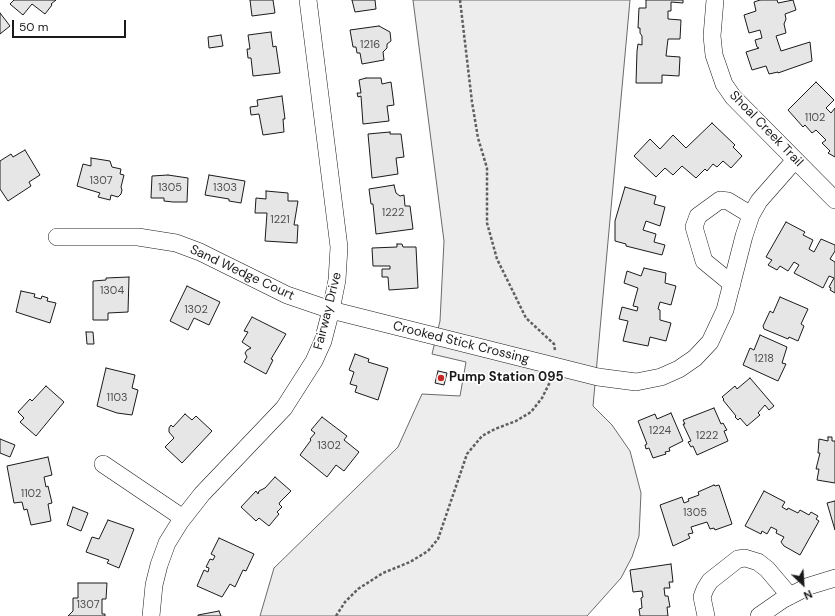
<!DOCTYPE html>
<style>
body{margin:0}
#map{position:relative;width:835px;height:616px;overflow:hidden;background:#fff;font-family:"DM Sans",sans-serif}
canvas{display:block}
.north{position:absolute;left:783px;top:564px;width:40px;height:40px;-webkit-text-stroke:3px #fff;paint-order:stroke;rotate:155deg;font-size:11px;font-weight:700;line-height:16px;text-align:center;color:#1a1a1a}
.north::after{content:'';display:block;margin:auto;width:14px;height:18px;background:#1a1a1a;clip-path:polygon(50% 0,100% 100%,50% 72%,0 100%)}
.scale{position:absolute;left:12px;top:20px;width:114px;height:18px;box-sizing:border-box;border:2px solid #1a1a1a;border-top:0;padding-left:5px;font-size:12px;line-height:14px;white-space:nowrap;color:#1a1a1a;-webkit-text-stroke:3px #fff;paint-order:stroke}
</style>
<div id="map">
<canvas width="835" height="616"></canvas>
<div class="north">N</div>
<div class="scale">50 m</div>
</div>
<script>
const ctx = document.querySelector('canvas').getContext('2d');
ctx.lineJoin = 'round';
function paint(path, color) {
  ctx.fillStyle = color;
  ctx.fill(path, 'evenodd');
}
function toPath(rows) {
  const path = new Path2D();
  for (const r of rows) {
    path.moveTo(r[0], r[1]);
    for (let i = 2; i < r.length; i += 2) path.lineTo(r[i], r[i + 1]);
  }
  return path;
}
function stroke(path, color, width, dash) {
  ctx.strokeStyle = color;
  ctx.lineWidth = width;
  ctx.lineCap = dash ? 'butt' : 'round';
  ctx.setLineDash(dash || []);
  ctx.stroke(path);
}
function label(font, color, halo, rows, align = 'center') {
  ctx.font = font + ' "DM Sans",sans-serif';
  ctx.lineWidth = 3;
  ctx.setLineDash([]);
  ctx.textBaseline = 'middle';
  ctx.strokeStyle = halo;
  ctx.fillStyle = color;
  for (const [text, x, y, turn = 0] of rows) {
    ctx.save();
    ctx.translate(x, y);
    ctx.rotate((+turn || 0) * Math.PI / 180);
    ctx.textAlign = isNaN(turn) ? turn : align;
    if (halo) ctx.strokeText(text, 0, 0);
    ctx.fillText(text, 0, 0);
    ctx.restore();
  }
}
const built = toPath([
 [413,0,630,0,593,406,612,425,630,451,641,493,639,536,632,557,621,578,587,616,260,616,274,568,398,447,422,394,460,396,466,362,432,354,440,321,444,241,413,0]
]);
paint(built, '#ededed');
stroke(built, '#6a6a6a', 1);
const building = toPath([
 [14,0,56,0,51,4,52,5,45,14,32,4,23,15,10,4,14,0],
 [250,0,273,0,275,13,252,16,250,0],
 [352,0,375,0,376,9,355,12,352,0],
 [646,0,683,0,683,3,671,2,671,11,668,11,668,19,681,20,680,39,668,39,666,56,680,57,679,76,662,75,662,83,636,83,637,51,638,44,642,45,642,36,640,33,640,28,638,28,639,8,646,8,646,0],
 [760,0,777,0,778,3,793,0,796,10,785,14,786,19,784,24,786,33,776,36,781,51,810,42,812,61,778,73,778,72,769,74,766,66,752,70,746,52,759,48,757,47,755,40,762,38,760,30,749,33,744,15,756,11,754,2,760,0],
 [0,13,10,26,0,34,0,13],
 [379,26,390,32,391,41,387,44,387,48,383,52,384,60,362,64,360,53,357,53,356,47,353,47,350,30,379,26],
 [271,32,273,47,276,46,280,73,253,76,251,58,248,58,247,49,250,49,248,35,271,32],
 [221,35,223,46,209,48,208,37,221,35],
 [366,78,381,78,382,84,391,82,394,105,387,106,389,121,363,124,361,96,358,97,357,93,361,93,359,80,366,78],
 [816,82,834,100,826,108,831,113,835,108,835,157,828,153,830,151,822,143,826,140,816,130,812,133,805,125,803,127,788,110,816,82],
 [282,96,285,119,283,119,284,132,263,135,259,114,251,115,250,107,258,106,257,100,282,96],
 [712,123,735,145,733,147,742,156,731,168,723,161,717,167,713,164,707,171,705,169,696,178,682,166,673,175,665,168,656,177,634,156,650,139,660,149,673,135,686,148,712,123],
 [390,132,390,134,401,134,404,157,396,158,398,174,372,178,368,134,390,132],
 [25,150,40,175,29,182,31,186,8,201,0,189,0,161,11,154,13,157,25,150],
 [91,158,110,161,112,167,121,169,120,174,124,175,121,187,122,190,121,194,118,197,111,195,110,200,98,197,100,193,77,186,83,164,91,166,91,158],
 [168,175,188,178,187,202,173,202,164,201,164,198,151,198,152,176,168,175],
 [209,175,245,181,241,203,229,201,229,199,205,195,209,175],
 [394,185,396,193,400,196,404,195,405,206,410,206,413,229,376,234,373,204,371,204,369,189,394,185],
 [625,187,656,196,654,204,665,207,660,226,646,221,643,230,656,234,654,242,665,245,662,255,626,246,626,244,615,241,615,221,625,187],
 [266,191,288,193,288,201,298,201,294,225,298,225,297,243,265,241,267,213,255,213,256,198,266,199,266,191],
 [786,222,805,232,803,235,813,240,809,249,814,252,821,239,835,245,835,251,830,259,835,262,835,293,830,290,831,288,829,287,834,278,829,276,823,288,794,273,799,265,794,262,788,271,780,266,777,270,768,265,772,260,766,257,786,222],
 [397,244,402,244,403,247,416,247,418,288,389,290,388,277,382,277,382,269,390,269,390,266,373,266,372,248,397,247,397,244],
 [644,268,666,273,665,283,676,286,671,305,660,302,658,309,660,310,660,320,671,323,666,341,650,337,648,346,623,341,628,321,619,319,622,307,637,311,638,307,633,306,638,288,624,283,627,271,641,276,644,268],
 [129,277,128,312,108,313,108,320,93,320,93,281,106,280,106,278,129,277],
 [187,286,220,302,209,325,194,318,188,330,170,321,187,286],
 [21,291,35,294,34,297,41,299,42,296,48,298,47,301,56,303,50,323,16,312,21,291],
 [780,297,808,309,801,324,804,326,798,341,789,337,788,339,764,329,763,326,770,311,773,313,780,297],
 [252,317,286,334,271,359,273,360,266,374,244,362,247,357,245,353,247,350,251,348,242,342,248,332,244,331,252,317],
 [86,332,93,332,94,344,87,344,86,332],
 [760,335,787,347,782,363,786,364,778,381,743,365,750,348,754,350,760,335],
 [355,354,369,359,368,362,388,368,378,400,355,392,357,386,350,384,354,372,349,370,355,354],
 [106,368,135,375,132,388,138,390,132,415,117,413,97,406,106,368],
 [438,371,447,373,444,385,435,383,438,371],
 [750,378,774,406,769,410,765,405,758,413,760,415,747,426,740,418,738,420,735,417,736,416,723,400,724,399,722,397,735,386,737,389,750,378],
 [46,386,64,402,36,436,20,422,24,418,18,412,30,399,32,401,46,386],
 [714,408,721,424,723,423,727,430,724,431,728,441,697,455,693,446,691,447,688,442,691,441,683,424,685,424,683,420,714,408],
 [671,413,683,441,669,448,670,451,665,452,666,454,653,458,649,448,646,449,645,445,647,444,638,421,655,414,657,419,671,413],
 [185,414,192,420,196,416,212,431,182,463,165,447,174,438,169,432,169,428,171,425,173,427,185,414],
 [322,417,347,436,344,440,359,452,344,471,336,465,327,477,300,455,311,440,310,439,315,433,311,430,322,417],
 [828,437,832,437,832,441,835,441,835,483,817,480,819,469,816,469,820,453,818,453,819,439,828,441,828,437],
 [0,439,15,445,10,457,0,453,0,439],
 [48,457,52,475,44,477,46,487,48,486,52,503,48,504,51,521,31,525,27,509,24,510,22,502,14,503,7,466,48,457],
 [275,477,291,491,280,502,279,504,282,507,277,512,279,514,269,526,259,518,256,521,241,507,256,491,258,494,259,491,265,488,275,477],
 [714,485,715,486,719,485,732,524,715,530,714,528,710,529,707,522,691,527,693,533,688,534,690,538,673,546,660,505,682,497,684,503,689,501,688,499,699,495,698,492,714,485],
 [764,491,785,502,782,507,787,510,788,508,798,513,800,510,809,515,811,512,818,516,816,519,819,521,800,555,784,546,781,542,784,537,776,533,777,530,771,527,767,534,762,531,761,534,745,526,764,491],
 [835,501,835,530,827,503,835,501],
 [73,507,88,513,81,531,67,525,73,507],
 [108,520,134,529,119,568,107,563,109,560,86,552,92,537,99,539,108,520],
 [219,538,254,554,246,571,243,570,235,587,230,584,222,597,197,586,204,570,208,572,209,568,206,567,210,559,213,560,215,556,211,554,219,538],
 [671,564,673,582,669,582,670,588,664,588,665,596,668,596,670,607,667,607,668,616,640,616,639,609,642,608,641,598,643,597,642,591,633,592,630,570,671,564],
 [78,583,107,583,106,599,102,599,102,614,105,614,105,616,68,616,73,611,73,598,78,598,78,583],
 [219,611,221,616,198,616,198,615,219,611]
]);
paint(building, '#e6e6e6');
stroke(building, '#1a1a1a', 1);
const minor = toPath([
 [715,0,712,36,714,55,724,84,733,97,835,200],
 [57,237,138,237,176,243,200,252,287,295,331,310,598,377,636,382,661,377,679,369,695,358,710,342,725,310,744,236,751,215,759,201,795,160],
 [732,284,704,261,694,227,698,216,720,200,728,201,751,215],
 [103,464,183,518],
 [151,616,154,585,159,565,167,543,180,522,202,494,284,408,314,361,323,341,331,310,337,280,339,247,308,0],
 [706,616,702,597,705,589,710,581,738,559,745,558,758,562,767,569,790,596],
 [759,616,782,600,809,586,835,578]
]);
stroke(minor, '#1a1a1a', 18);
stroke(toPath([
 [460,0,472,102,478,138,487,168,487,223,497,259,526,318,554,344,555,350],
 [336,616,345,602,358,589,383,573,410,562,428,551,438,539,467,454,482,436,495,429,516,421,531,412,542,398,551,380]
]), '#5f5f5f', 2.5, [3, 2]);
stroke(minor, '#fff', 17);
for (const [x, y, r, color] of [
 [441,378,4,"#c62828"]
]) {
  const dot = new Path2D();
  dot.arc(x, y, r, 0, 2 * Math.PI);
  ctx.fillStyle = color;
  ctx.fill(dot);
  stroke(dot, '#fff', 1.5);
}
label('11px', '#4d4d4d', null, [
 ["1216",370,45],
 ["1102",815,118],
 ["1307",101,181],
 ["1305",170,188],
 ["1303",225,188],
 ["1222",393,213],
 ["1221",280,220],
 ["1304",112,291],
 ["1302",196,310],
 ["1218",764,359],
 ["1103",117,398],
 ["1224",660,431],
 ["1222",707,436],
 ["1302",329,446],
 ["1102",31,494],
 ["1305",695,513],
 ["1307",88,605]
]);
label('13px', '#1a1a1a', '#fff', [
 ["Shoal Creek Trail",766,129,46],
 ["Sand Wedge Court",242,273,25],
 ["Fairway Drive",328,311,-76],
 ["Crooked Stick Crossing",461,343,14]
]);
label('bold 13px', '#1a1a1a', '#fff', [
 ["Pump Station 095",449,378]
], 'left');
</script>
